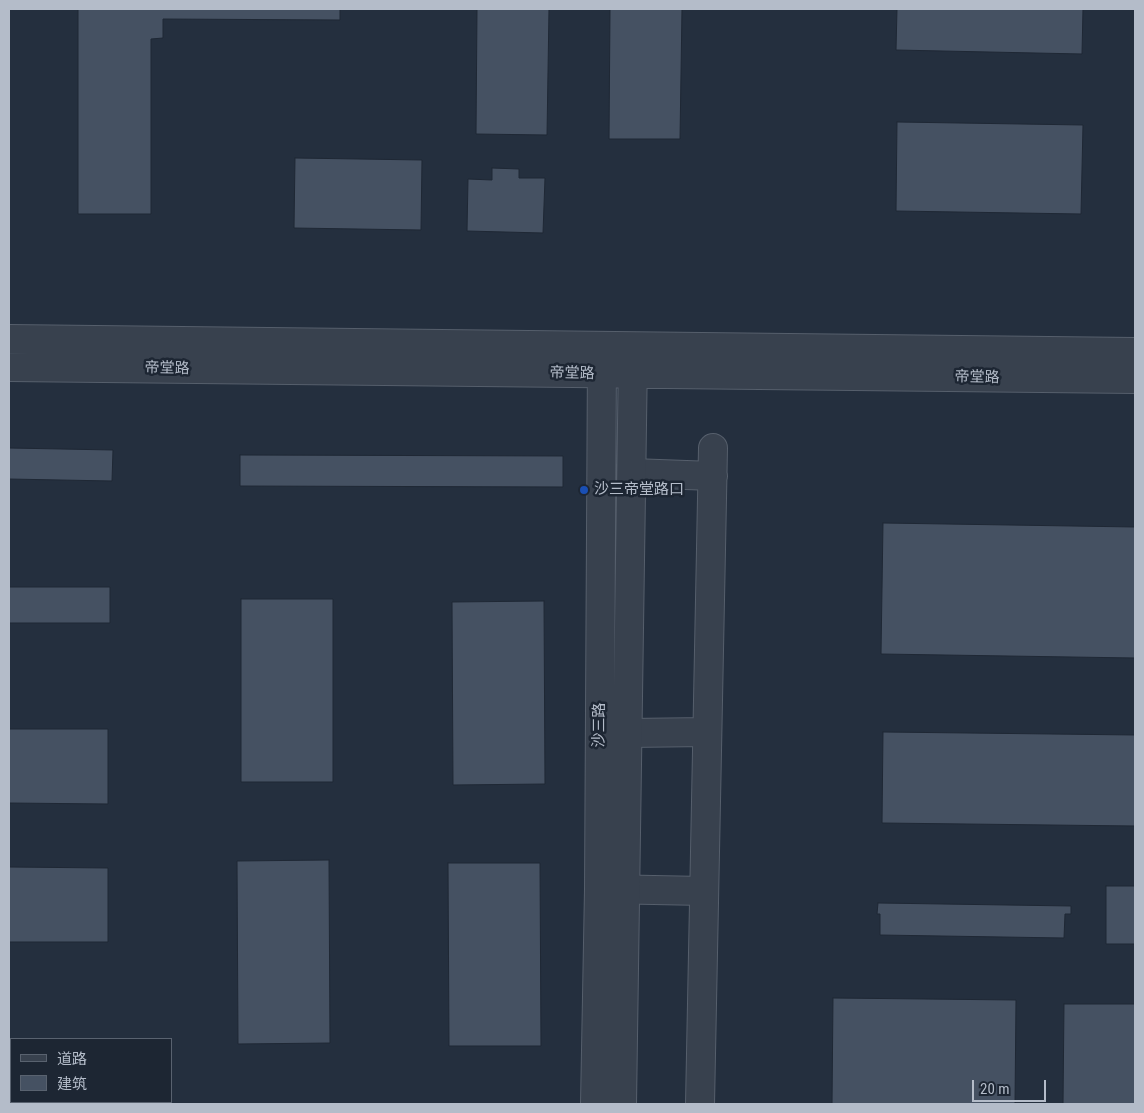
<!DOCTYPE html>
<meta charset="utf-8">
<style>
body{margin:0}
#map{position:relative;width:1144px;height:1113px;overflow:hidden;background:#242f3e;font-family:"Roboto Condensed","Noto Sans SC",sans-serif}
canvas{display:block}
.frame{position:absolute;inset:0;border:10px solid #b4bcc9;pointer-events:none}
.legend{position:absolute;left:10px;top:1038px;width:162px;height:65px;box-sizing:border-box;background:#1d2633;border:1px solid #59626f;margin:0;padding:6px 9px;list-style:none;font-size:15px;color:#b4bcc9}
.legend li{display:flex;align-items:center;gap:10px;height:25px}
.legend b{width:25px;border:1px solid #59626f}
.scale{position:absolute;left:972px;top:1080px;width:74px;height:22px;box-sizing:border-box;border:2px solid #b4bcc9;border-top:0;padding-left:6px;font-size:15px;line-height:18px;white-space:nowrap;color:#b4bcc9;-webkit-text-stroke:4px #1d2633;paint-order:stroke}
</style>
<div id="map">
<canvas width="1144" height="1113"></canvas>
<div class="frame"></div>
<ul class="legend">
<li><b style="height:6px;background:#38414e"></b>道路</li>
<li><b style="height:14px;background:#455162"></b>建筑</li>
</ul>
<div class="scale">20 m</div>
</div>
<script>
const ctx = document.querySelector('canvas').getContext('2d');
ctx.lineJoin = 'round';
function paint(path, color) {
  ctx.fillStyle = color;
  ctx.fill(path, 'evenodd');
}
function toPath(rows) {
  const path = new Path2D();
  for (const r of rows) {
    path.moveTo(r[0], r[1]);
    for (let i = 2; i < r.length; i += 2) path.lineTo(r[i], r[i + 1]);
  }
  return path;
}
function stroke(path, color, width, dash) {
  ctx.strokeStyle = color;
  ctx.lineWidth = width;
  ctx.lineCap = dash ? 'butt' : 'round';
  ctx.setLineDash(dash || []);
  ctx.stroke(path);
}
function label(font, color, halo, rows, align = 'center') {
  ctx.font = font + ' "Roboto Condensed","Noto Sans SC",sans-serif';
  ctx.lineWidth = 5;
  ctx.setLineDash([]);
  ctx.textBaseline = 'middle';
  ctx.strokeStyle = halo;
  ctx.fillStyle = color;
  for (const [text, x, y, turn = 0] of rows) {
    ctx.save();
    ctx.translate(x, y);
    ctx.rotate((+turn || 0) * Math.PI / 180);
    ctx.textAlign = isNaN(turn) ? turn : align;
    if (halo) ctx.strokeText(text, 0, 0);
    ctx.fillText(text, 0, 0);
    ctx.restore();
  }
}
const building = toPath([
 [78,9,340,9,340,20,163,19,163,38,151,39,151,214,78,214,78,9],
 [477,9,549,9,547,135,476,134,477,9],
 [610,9,682,9,680,139,609,139,610,9],
 [897,9,1083,9,1082,54,896,50,897,9],
 [897,122,1083,125,1081,214,896,211,897,122],
 [295,158,422,160,421,230,294,228,295,158],
 [492,168,519,169,519,178,545,178,543,233,467,231,468,179,492,180,492,168],
 [9,448,113,450,112,481,9,479,9,448],
 [240,455,563,456,563,487,240,486,240,455],
 [883,523,1135,527,1135,658,881,654,883,523],
 [9,587,110,587,110,623,9,623,9,587],
 [241,599,333,599,333,782,241,782,241,599],
 [544,601,545,784,453,785,452,602,544,601],
 [9,729,108,729,108,804,9,803,9,729],
 [883,732,1135,735,1135,826,882,823,883,732],
 [329,860,330,1043,238,1044,237,861,329,860],
 [448,863,540,863,541,1046,449,1046,448,863],
 [9,867,108,868,108,942,9,942,9,867],
 [1106,886,1135,886,1135,944,1106,944,1106,886],
 [878,903,1071,906,1071,914,1065,914,1064,938,880,935,880,914,877,914,878,903],
 [833,998,1016,1000,1015,1104,832,1104,833,998],
 [1064,1004,1135,1004,1135,1104,1063,1104,1064,1004]
]);
paint(building, '#455162');
stroke(building, '#1f2835', 1);
const minor = toPath([
 [632,473,713,476],
 [628,733,707,732],
 [603,889,704,891],
 [700,1104,713,448]
]);
const tertiary = toPath([
 [9,339,1135,352],
 [9,367,1135,379],
 [595,1104,599,889,602,355],
 [622,1104,633,356]
]);
stroke(minor, '#565f6c', 30);
stroke(tertiary, '#565f6c', 30);
stroke(minor, '#38414e', 28);
stroke(tertiary, '#38414e', 28);
for (const [x, y, r, color] of [
 [584,490,5,"#1a4fb4"]
]) {
  const dot = new Path2D();
  dot.arc(x, y, r, 0, 2 * Math.PI);
  ctx.fillStyle = color;
  ctx.fill(dot);
  stroke(dot, '#1d2633', 2);
}
label('15px', '#b4bcc9', '#1d2633', [
 ["帝堂路",167,369,1],
 ["帝堂路",572,374,1],
 ["帝堂路",977,378,1],
 ["沙三路",600,725,-90]
]);
label('15px', '#b4bcc9', '#1d2633', [
 ["沙三帝堂路口",594,490]
], 'left');
</script>
